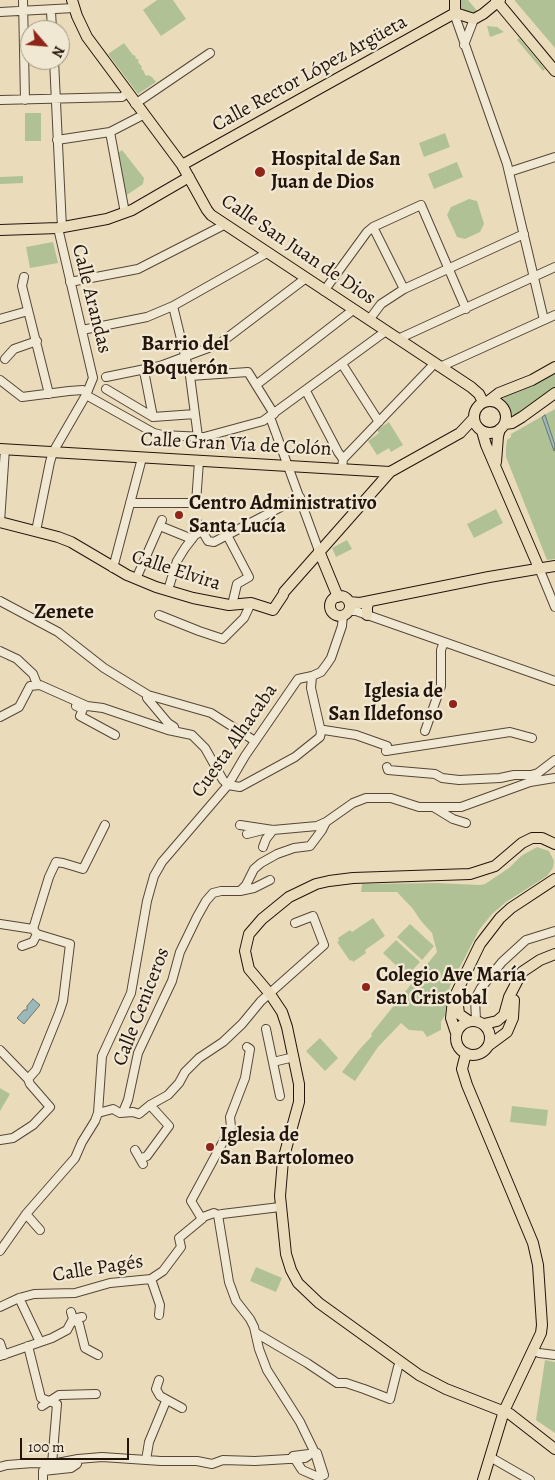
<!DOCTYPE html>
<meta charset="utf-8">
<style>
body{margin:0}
#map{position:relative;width:555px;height:1480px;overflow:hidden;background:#eadcbb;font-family:Alegreya,serif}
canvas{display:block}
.north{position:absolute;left:20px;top:20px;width:50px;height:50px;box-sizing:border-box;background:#f1e8d3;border:1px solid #9f9383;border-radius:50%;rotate:117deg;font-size:14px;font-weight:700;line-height:20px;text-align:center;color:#23140c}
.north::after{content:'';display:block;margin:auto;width:18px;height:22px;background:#8f2418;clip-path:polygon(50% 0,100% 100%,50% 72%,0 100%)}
.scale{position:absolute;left:20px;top:1438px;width:109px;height:22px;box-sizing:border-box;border:2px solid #23140c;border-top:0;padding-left:6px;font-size:15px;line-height:18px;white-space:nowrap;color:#23140c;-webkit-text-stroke:4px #f1e8d3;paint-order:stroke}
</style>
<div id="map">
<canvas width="555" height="1480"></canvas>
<div class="north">N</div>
<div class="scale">100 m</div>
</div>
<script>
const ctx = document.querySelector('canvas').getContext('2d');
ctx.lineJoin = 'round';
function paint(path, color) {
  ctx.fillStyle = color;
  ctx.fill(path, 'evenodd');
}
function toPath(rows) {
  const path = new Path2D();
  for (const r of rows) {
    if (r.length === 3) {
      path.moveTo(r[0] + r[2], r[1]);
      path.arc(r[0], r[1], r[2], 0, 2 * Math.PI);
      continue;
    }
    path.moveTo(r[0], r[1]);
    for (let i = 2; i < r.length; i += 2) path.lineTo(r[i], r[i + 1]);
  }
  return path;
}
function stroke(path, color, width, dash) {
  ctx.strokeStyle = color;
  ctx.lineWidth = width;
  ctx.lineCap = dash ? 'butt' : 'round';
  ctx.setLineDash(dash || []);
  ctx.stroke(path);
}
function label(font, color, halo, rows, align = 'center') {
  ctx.font = font + ' Alegreya,serif';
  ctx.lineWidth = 4.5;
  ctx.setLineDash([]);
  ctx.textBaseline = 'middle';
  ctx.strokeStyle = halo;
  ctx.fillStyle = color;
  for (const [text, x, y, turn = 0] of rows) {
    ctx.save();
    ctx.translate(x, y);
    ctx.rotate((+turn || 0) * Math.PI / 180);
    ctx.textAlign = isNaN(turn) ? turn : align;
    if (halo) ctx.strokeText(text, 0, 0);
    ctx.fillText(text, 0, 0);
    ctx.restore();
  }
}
paint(toPath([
 [157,0,173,0,186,19,161,36,143,10],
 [457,0,468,0,478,12,470,14,460,10],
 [515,0,555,0,555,48,515,1],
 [487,26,497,27,504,32,490,37],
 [519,38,545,69,543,71,517,40],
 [124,43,133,55,136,56,135,58,139,60,138,62,142,67,141,69,143,70,146,76,148,75,152,77,156,82,138,94,108,54],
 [25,113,41,113,41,141,25,141],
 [445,133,450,147,424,157,419,143],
 [122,150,144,178,143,184,124,197,117,158,118,156,117,154],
 [457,162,463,177,434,189,428,174],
 [23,176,23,183,0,184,0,177],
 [469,199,477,201,484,224,480,232,465,239,457,237,447,215,451,207],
 [53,242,58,263,30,268,26,247],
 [555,371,555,390,514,417,502,396],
 [555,409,555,559,547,560,506,457,506,448,507,440,511,437,511,434],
 [389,422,403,445,391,452,389,448,377,455,368,441,379,433,377,430],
 [496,509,503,523,474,538,467,524],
 [347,540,352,549,336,557,332,548],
 [537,847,549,851,554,861,553,868,547,876,506,902,492,914,479,930,450,986,447,1000,445,1015,441,1022,441,1030,427,1037,423,1031,409,1030,401,1023,378,1047,355,1081,342,1072,359,1050,372,1036,371,1034,437,952,432,933,421,921,413,909,397,892,361,892,362,884,436,883,480,885,485,884,509,868,521,856],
 [373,918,385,936,365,950,366,953,353,962,352,960,350,961,337,942,339,941,338,938,350,930,352,932],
 [410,924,434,946,422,960,397,937],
 [396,940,420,962,407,976,383,953],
 [320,1038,338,1058,325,1071,306,1051],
 [0,1088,10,1094,0,1111],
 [512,1106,548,1110,546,1126,510,1122],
 [256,1267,282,1278,276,1292,250,1281],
 [545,1360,555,1362,555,1433,536,1420]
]), '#b0c295');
const water = toPath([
 [545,415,555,445,554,451,542,417,545,415],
 [33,999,40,1005,24,1024,17,1018,24,1010,27,1010,27,1006,33,999]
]);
paint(water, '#9bb9b9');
stroke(water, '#6b7774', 1);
const minor = toPath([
 [23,0,25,100],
 [51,11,52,30],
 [0,12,74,8],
 [455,13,456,19,507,164,544,320],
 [464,45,474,19],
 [54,60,62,228],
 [0,100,122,97,127,93],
 [135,104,210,53],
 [110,132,125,213],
 [57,140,110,132,143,115],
 [509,172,555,157],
 [373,227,404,289],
 [24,277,22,286,49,394],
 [70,282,138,269,224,225],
 [324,291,367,232,373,227,421,205,466,309],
 [173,306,190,376,198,437],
 [0,319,28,311],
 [369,320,381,304,404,289,524,234],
 [82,330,147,317,173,306,267,253],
 [398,339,555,267],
 [5,359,14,349,37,341],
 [342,364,379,422],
 [440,367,555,315],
 [144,371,153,417],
 [190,376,248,372,274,414],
 [106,377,160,366,219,344,306,278],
 [0,380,22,397,69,391,83,390,87,392],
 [256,385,353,310],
 [106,389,153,417],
 [306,391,338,452,343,459],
 [86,395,154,433,162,435,204,437,263,421,386,331],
 [153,417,195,414],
 [270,417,319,551],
 [342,469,343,459,435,363],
 [130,503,196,503,199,461],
 [0,522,5,449],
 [197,522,208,541,214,542,300,497],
 [160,526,192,539],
 [36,531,50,462,53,452,86,395,93,378,58,228],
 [227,535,249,577,237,584,232,605],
 [113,568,142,458],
 [539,568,555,607],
 [136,579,162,520],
 [168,590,177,561,185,548,195,535,202,531],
 [0,601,58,632,104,668,148,695,211,713,255,741],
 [348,611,356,611,555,681],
 [159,615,199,631,223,639,244,618,251,603],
 [0,651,17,659,33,674,37,684],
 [148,695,147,698,168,723,174,727,175,731],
 [76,706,83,709,80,716,115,735],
 [0,717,19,707,30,686,40,685,87,706,103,708,168,730,192,735,205,748,223,780,228,785],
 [425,731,441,686,441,650,444,642],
 [321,732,324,730,356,735,387,746,386,751,510,732,532,738],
 [387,767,388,770,435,774,442,778,459,780,500,778,514,775,531,775,538,773,555,760],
 [228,785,240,787,295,757,320,737,321,732,311,688,312,676],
 [435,808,453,819,466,823],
 [240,825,273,830,317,826,326,822],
 [247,834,263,830],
 [263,847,266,839,273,830],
 [240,891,254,888,270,880],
 [0,924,33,929],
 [33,929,49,877,56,862,63,863,83,869,105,825],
 [22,946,33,942,37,934],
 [476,1020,475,999,481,988,502,962,526,940,555,931],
 [266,1029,280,1096],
 [0,1050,28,1079,30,1084,50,1107,33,1125,13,1138,0,1140],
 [273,1062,294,1057],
 [28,1079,36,1070,59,1013,63,1001,70,944,37,934,33,929],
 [123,1112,128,1100,138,1053,172,981,180,952,197,917,206,901,213,893,221,891,240,891,246,885,254,869,261,863,277,854,294,848,310,846,322,830,326,822,353,803,366,798,391,798,419,807,461,807,530,782,555,778],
 [98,1113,113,1109,120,1113,133,1112,139,1114,150,1105,168,1095,179,1083,185,1072,199,1058,223,1042,242,1024,261,1001,324,945,313,916,295,923],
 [135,1150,143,1164],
 [140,1159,147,1156,169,1126,150,1105],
 [26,1214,40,1230],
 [218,1215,229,1282,236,1301,250,1319,254,1327,259,1349,267,1370,300,1422,315,1453,322,1476],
 [202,1219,191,1201,231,1127,230,1117,245,1078,250,1049,247,1047],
 [0,1251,26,1214,75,1158,82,1142,95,1121,98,1113,102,1056,131,993,147,901,154,876,162,862,228,785,245,756,298,679,312,676,321,672,327,664,331,658,342,626,343,615],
 [151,1279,160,1305,159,1315],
 [19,1298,40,1342],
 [0,1307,19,1298,34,1294,75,1293,110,1283,151,1279,163,1271,181,1247,179,1238,202,1219,203,1217,214,1213,218,1215,222,1214,280,1207],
 [71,1312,73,1319,79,1324,85,1348,98,1355],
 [256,1333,307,1363,337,1383,346,1383,364,1389,390,1399,398,1367,401,1363],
 [0,1343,4,1355],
 [28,1346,41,1398,57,1404,52,1464],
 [533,1350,539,1353,555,1355],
 [0,1356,52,1338,67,1330,73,1319,82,1317],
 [159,1380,156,1389,160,1396,182,1408],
 [42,1406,59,1395,96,1394],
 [317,1453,324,1475,318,1477,302,1470,293,1456,317,1453],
 [490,1457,530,1480],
 [146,1460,149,1442,166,1401],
 [0,1467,7,1465,33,1463,52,1464,78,1459,102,1457,161,1461,197,1461,212,1464,223,1460,255,1461,305,1458,308,1456],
 [43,1480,43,1471,71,1468,77,1464,78,1459]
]);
const major = toPath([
 [72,0,77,16,87,37,182,165,207,210,211,215,471,387,479,394,483,402],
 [455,0,455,13],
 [496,0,555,71],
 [455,13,474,19,483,14,500,0],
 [182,165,455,13],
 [0,230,58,228,107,219,132,210,189,177],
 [490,400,499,393,532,380,555,367],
 [490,417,16],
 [505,424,512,423,522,417,555,393],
 [482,431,486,445,539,568],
 [0,449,390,472,460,433,474,418],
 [496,462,498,436,500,429],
 [0,522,58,537,71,542,127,575,156,587,193,598,229,605,251,603,273,610,283,595],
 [319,551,338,597],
 [284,592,390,472],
 [340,606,10],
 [349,602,360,603,489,577,555,566],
 [367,615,367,607,369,601],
 [555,844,542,838,532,838,522,843,495,866,470,874,353,878,329,881,316,884,289,897,262,919,249,934,245,951,249,969,270,994,282,1012,287,1027,299,1084,299,1102,283,1160,280,1196,286,1254,291,1270,298,1283,319,1303,419,1375,446,1389,510,1414,555,1449],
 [457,997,459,1014,469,1021],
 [473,1038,17],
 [484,1024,497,1021,504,1015,509,997,522,972,540,960,555,954],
 [456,1033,451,1018,453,1000,480,944,500,918,511,908,555,879],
 [488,1046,507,1032,513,1018,514,1000],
 [466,1053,462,1069,467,1085,533,1243,538,1265,542,1325,541,1333,504,1411,483,1480]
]);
stroke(minor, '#554638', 10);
stroke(major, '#23140c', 12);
stroke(minor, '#f1e8d3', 8);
stroke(major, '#eadcbb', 10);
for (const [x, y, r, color] of [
 [260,172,6,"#8f2418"],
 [179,515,5,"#8f2418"],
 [453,704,5,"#8f2418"],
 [366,987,5,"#8f2418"],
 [210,1147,5,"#8f2418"]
]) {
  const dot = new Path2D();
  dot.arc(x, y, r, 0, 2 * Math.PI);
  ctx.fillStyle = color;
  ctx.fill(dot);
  stroke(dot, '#f1e8d3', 2);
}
label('20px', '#23140c', '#f1e8d3', [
 ["Calle Rector López Argüeta",310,74,-29],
 ["Calle San Juan de Dios",298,250,34],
 ["Calle Arandas",91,299,76],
 ["Calle Gran Vía de Colón",236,445,3],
 ["Calle Elvira",176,571,18],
 ["Cuesta Alhacaba",235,741,-55],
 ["Calle Ceniceros",142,1007,-69],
 ["Calle Pagés",98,1269,-9]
]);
label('bold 20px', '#23140c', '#f1e8d3', [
 ["Hospital de San",271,160],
 ["Juan de Dios",271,183],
 ["Centro Administrativo",189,504],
 ["Santa Lucía",189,527],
 ["Iglesia de",443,692,"right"],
 ["San Ildefonso",443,715,"right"],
 ["Colegio Ave María",376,976],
 ["San Cristobal",376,999],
 ["Iglesia de",220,1136],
 ["San Bartolomeo",220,1159]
], 'left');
label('bold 21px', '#23140c', '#f1e8d3', [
 ["Barrio del",185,345],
 ["Boquerón",185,369],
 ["Zenete",64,613]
]);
</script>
